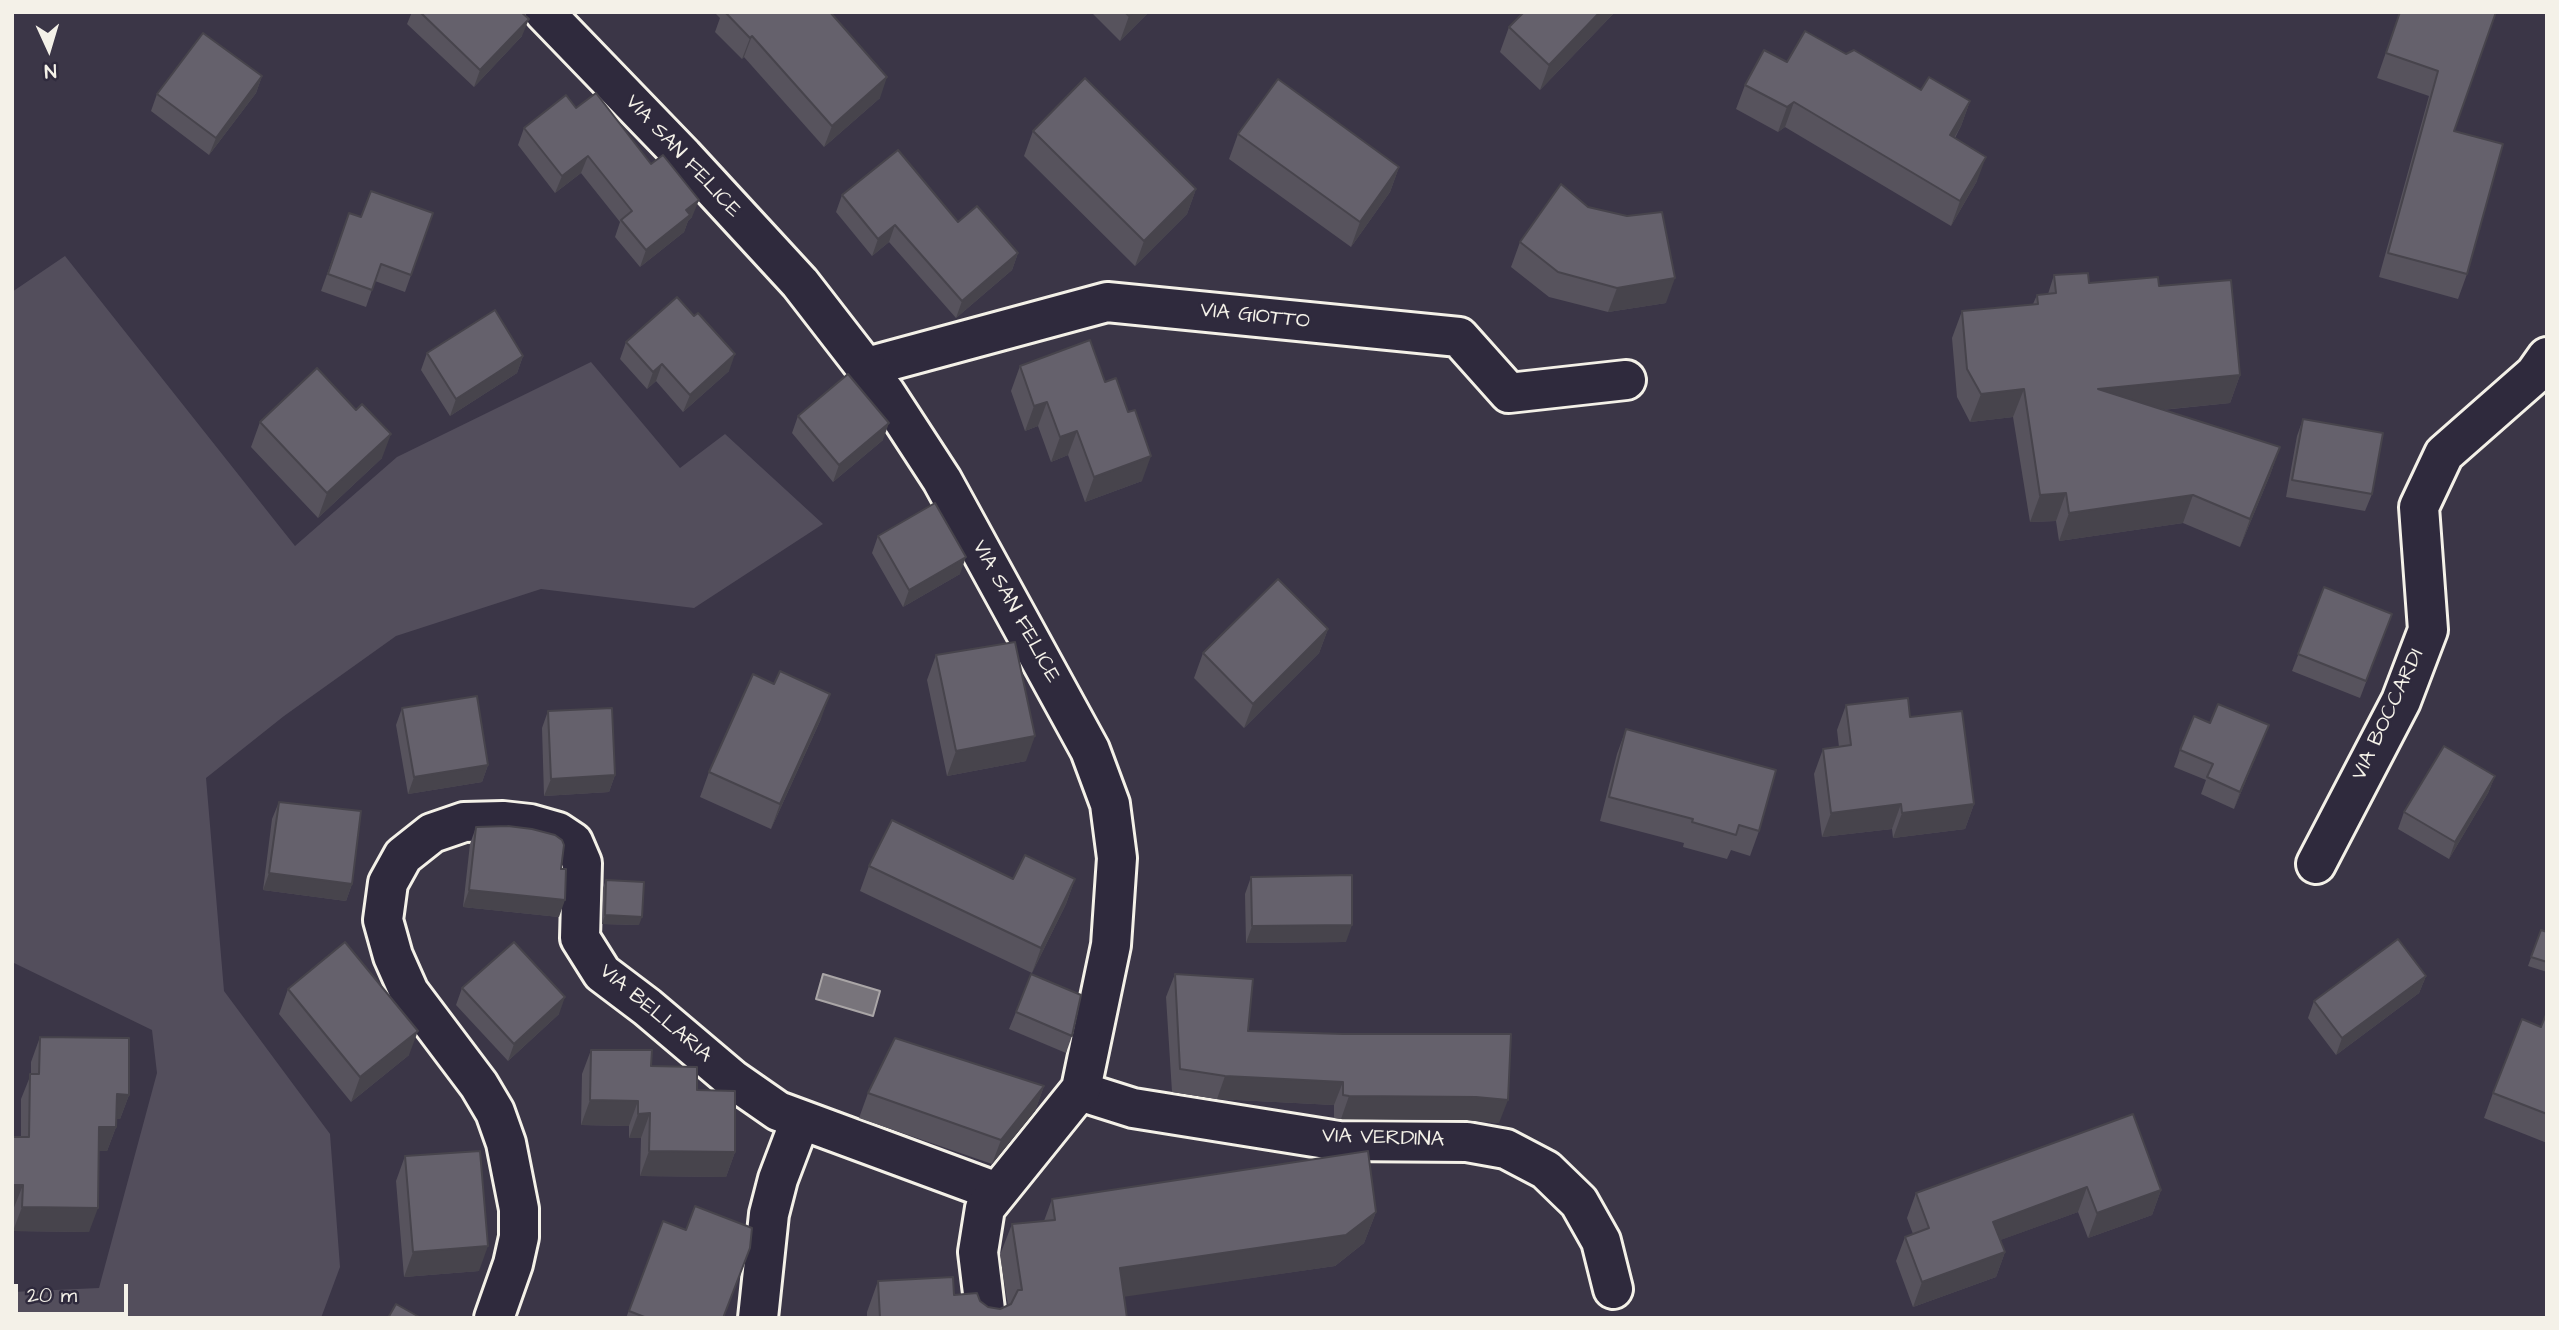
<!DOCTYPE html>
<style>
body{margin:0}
#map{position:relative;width:2559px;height:1330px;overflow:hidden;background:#3b3647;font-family:"Architects Daughter",sans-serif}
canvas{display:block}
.frame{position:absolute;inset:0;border:14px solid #f4f1e8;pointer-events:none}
.north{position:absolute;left:14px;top:14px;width:70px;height:70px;-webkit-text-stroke:5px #2f2a3d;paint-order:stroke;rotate:176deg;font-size:19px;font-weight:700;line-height:28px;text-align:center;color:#f4f1e8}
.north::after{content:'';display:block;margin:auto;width:24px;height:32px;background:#f4f1e8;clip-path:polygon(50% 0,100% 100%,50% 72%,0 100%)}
.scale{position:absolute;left:14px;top:1284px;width:114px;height:32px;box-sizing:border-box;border:4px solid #f4f1e8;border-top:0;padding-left:9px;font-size:21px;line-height:24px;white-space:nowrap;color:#f4f1e8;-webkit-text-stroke:5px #2f2a3d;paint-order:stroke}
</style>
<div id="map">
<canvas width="2559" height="1330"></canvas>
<div class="frame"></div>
<div class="north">N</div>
<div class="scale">20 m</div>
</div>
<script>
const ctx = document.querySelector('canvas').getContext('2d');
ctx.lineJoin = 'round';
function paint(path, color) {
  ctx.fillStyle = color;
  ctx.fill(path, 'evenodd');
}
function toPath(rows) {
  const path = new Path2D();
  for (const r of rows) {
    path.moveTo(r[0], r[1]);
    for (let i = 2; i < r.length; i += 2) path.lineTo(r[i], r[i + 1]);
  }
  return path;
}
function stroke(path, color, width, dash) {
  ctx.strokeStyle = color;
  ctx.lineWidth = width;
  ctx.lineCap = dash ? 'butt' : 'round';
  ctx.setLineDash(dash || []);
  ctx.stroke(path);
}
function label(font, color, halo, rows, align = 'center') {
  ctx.font = font + ' "Architects Daughter",sans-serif';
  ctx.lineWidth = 5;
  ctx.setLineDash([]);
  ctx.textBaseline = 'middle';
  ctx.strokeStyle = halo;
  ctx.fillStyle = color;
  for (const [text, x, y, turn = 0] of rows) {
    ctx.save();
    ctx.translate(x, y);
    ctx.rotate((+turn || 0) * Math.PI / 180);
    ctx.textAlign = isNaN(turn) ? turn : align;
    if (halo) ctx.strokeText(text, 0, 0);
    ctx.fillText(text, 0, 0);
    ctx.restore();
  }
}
paint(toPath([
 [65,256,295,546,397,457,591,362,680,468,725,434,823,524,694,608,541,589,396,636,284,716,206,778,224,991,330,1134,340,1267,321,1318,12,1318,12,1292,99,1288,157,1073,152,1030,12,962,12,292]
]), '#534e5c');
const water = toPath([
 [823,974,880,991,873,1016,816,999,823,974]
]);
paint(water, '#78747b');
stroke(water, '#aaa6a7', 2);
const street = toPath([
 [867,367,1107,302,1459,337,1509,393,1626,380],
 [2316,864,2401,701,2428,630,2419,507,2444,454,2535,374,2547,357],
 [1081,1089,1092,1095,1133,1108,1339,1141,1467,1142,1506,1149,1546,1170,1579,1202,1601,1241,1613,1289],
 [494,1318,513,1264,519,1237,519,1209,506,1143,495,1112,479,1085,409,992,393,956,383,920,388,883,403,856,432,833,464,822,503,821,530,824,558,832,573,842,582,863,580,938,602,973,647,1007,732,1079,778,1111,997,1192],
 [758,1318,769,1214,778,1179,800,1121]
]);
const secondary = toPath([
 [544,12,683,156,800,283,886,394,942,480,1067,708,1090,750,1110,804,1117,858,1111,945,1081,1089,985,1208,978,1252,986,1318]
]);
stroke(street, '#f4f1e8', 44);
stroke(secondary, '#f4f1e8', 44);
stroke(street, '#2f2a3d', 38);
stroke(secondary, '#2f2a3d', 38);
paint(toPath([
 [412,12,521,12,522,36,474,87,407,24],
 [714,12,830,12,880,98,824,147,744,57,742,59,715,32,720,18],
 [1091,12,1149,12,1120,41],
 [1615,12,1540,90,1500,52,1509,27],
 [2400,12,2496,12,2454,131,2467,274,2458,299,2379,277,2429,96,2377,78],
 [1846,54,1921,90,1970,101,1961,126,1955,138,1977,181,1951,226,1785,127,1778,132,1736,109,1745,85,1787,62],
 [262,76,256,93,209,155,151,111,157,94],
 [576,108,692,217,688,221,684,232,640,267,615,237,620,222,581,173,555,193,518,145,524,128],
 [1033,131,1196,189,1187,214,1135,266,1024,156],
 [1238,134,1399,167,1390,192,1351,247,1229,159],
 [842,195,958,222,1018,253,1012,270,956,318,889,242,872,256,836,212],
 [1588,207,1627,216,1666,303,1608,312,1549,297,1511,267,1520,242],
 [349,213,361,217,433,213,405,292,375,281,366,307,321,291],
 [2054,275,2089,283,2159,286,2240,375,2230,403,2162,410,2280,447,2270,475,2240,547,2183,523,2059,541,2056,521,2030,522,2013,417,1970,422,1957,397,1952,338,1962,311,2033,304,2037,295,2048,294],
 [626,342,729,371,683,412,656,381,647,389,620,359],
 [427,353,523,356,517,373,450,416,421,370],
 [1020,366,1142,481,1085,502,1068,455,1051,462,1038,426,1025,431,1011,391],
 [798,416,883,440,833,482,792,433],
 [2303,419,2372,494,2365,511,2286,497,2297,436],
 [260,422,382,458,318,518,251,447],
 [878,536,960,574,903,607,872,553],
 [2324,587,2392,614,2360,698,2292,671],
 [1328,629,1319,653,1244,728,1194,678,1203,653],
 [936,655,1026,761,947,776,927,680],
 [1846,705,1910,717,1974,804,1965,829,1893,838,1892,829,1822,837,1814,774,1823,749,1839,747,1837,730],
 [402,708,488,765,482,782,408,794,396,725],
 [548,711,615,775,609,792,544,796,542,728],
 [821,719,771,829,700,797,709,772],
 [2210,723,2262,742,2234,809,2201,794,2206,780,2174,767,2180,750],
 [1626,729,1759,831,1750,856,1731,850,1727,859,1683,847,1684,843,1600,821,1617,754],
 [2495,776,2488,793,2449,859,2398,829,2404,812],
 [279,802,352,884,346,901,263,890,272,819],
 [476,827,559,917,463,907,470,844],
 [869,866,1013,879,1075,879,1066,904,1032,973,860,891],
 [1251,877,1346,942,1246,943,1245,894],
 [606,880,639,925,602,924,603,888],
 [2541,930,2547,932,2547,972,2528,966],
 [1175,974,1248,1031,1499,1123,1467,1120,1341,1119,1334,1118,1334,1105,1217,1099,1172,1092,1166,997],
 [2426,976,2419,993,2336,1055,2308,1018,2314,1001],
 [462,988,559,1014,508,1061,456,1005],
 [288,989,409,1055,351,1102,279,1014],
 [1016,1012,1072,1036,1066,1053,1009,1029],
 [2547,1012,2547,1143,2484,1118,2493,1093,2541,1027],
 [40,1037,129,1095,120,1119,116,1119,116,1127,107,1151,99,1151,89,1232,13,1231,13,1210,21,1137,21,1099,31,1074,31,1062],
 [591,1050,651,1066,697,1090,735,1152,726,1177,640,1176,641,1138,629,1138,629,1126,581,1125,582,1074],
 [1044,1086,1035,1111,992,1164,859,1118,868,1093],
 [2133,1114,2161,1190,2152,1215,2088,1238,2078,1212,2000,1240,2005,1252,1996,1277,1913,1307,1896,1261,1905,1237,1913,1234,1907,1218,1916,1193],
 [405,1156,479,1271,404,1277,396,1181],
 [1052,1199,1376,1212,1364,1243,1335,1266,1124,1296,1127,1318,867,1318,867,1312,878,1281,954,1295,980,1301,988,1307,1000,1309,1008,1306,1000,1255,1012,1224,1044,1221],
 [663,1221,686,1230,723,1318,626,1318]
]), '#57535d');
paint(toPath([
 [1133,12,1149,12,1120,41,1129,16],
 [1600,12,1615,12,1540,90,1549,65],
 [529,19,522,36,474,87,480,70],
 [752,36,744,57,742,59,750,38],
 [262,76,256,93,209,155,216,138],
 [887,77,880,98,824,147,832,126],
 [1970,101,1961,126,1941,160,1950,135],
 [1794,102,1785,127,1778,132,1787,107],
 [588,156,581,173,555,193,562,176],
 [1986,157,1977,181,1951,226,1960,201],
 [1399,167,1390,192,1351,247,1360,222],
 [1196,189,1187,214,1135,266,1144,241],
 [699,200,692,217,688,221,684,232,640,267,646,250,686,210],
 [895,225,889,242,872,256,878,239],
 [1018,253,1012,270,956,318,962,301],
 [1675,278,1666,303,1608,312,1617,288],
 [735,354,729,371,683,412,690,395],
 [523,356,517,373,450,416,456,399],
 [662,364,656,381,647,389,653,372],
 [2240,375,2230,403,2088,417,2098,389],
 [2024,389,2013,417,1970,422,1981,394],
 [1047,402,1038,426,1025,431,1034,406],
 [889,423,883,440,833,482,839,465],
 [1077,431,1068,455,1051,462,1060,437],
 [391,434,382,458,318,518,327,493],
 [2280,447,2270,475,2240,547,2250,519],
 [1151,456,1142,481,1085,502,1094,477],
 [2066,493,2056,521,2030,522,2040,495],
 [2193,495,2183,523,2059,541,2069,513],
 [966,557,960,574,903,607,909,590],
 [1328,629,1319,653,1244,728,1253,704],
 [830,694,821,719,771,829,780,804],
 [2269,725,2262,742,2234,809,2240,792],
 [1035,736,1026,761,947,776,956,751],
 [488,765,482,782,408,794,414,777],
 [615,775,609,792,544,796,551,779],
 [2495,776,2488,793,2449,859,2455,842],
 [1901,804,1892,829,1822,837,1831,813],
 [1974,804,1965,829,1893,838,1902,813],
 [269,873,352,884,346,901,263,890],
 [1075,879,1066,904,1032,973,1041,948],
 [469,890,565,900,559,917,463,907],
 [605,915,642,917,639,925,602,924],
 [1352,925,1346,942,1246,943,1252,926],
 [2426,976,2419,993,2336,1055,2342,1038],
 [565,997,559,1014,508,1061,514,1044],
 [418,1031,409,1055,351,1102,360,1077],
 [1225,1076,1343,1082,1334,1105,1217,1099],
 [1044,1086,1035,1111,992,1164,1001,1140],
 [117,1094,129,1095,120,1119,108,1119],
 [1349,1096,1476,1097,1508,1100,1499,1123,1467,1120,1341,1119],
 [590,1100,638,1101,629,1126,581,1125],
 [650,1113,641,1138,629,1138,638,1114],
 [99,1127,116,1127,107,1151,90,1151],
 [649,1151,735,1152,726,1177,640,1176],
 [12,1185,23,1185,13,1210,12,1210],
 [2087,1187,2078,1212,1984,1246,1993,1222],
 [2161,1190,2152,1215,2088,1238,2097,1213],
 [22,1207,98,1208,89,1232,13,1231],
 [1376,1212,1364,1243,1335,1266,1109,1299,1120,1268],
 [488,1246,479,1271,404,1277,413,1252],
 [2005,1252,1996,1277,1913,1307,1922,1282]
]), '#47444c');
const building = toPath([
 [420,12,521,12,529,19,480,70,420,12],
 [725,12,830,12,887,77,832,126,752,36,750,38,725,12],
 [1125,12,1133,12,1129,16,1125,12],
 [1524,12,1600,12,1549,65,1509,27,1524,12],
 [2400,12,2496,12,2454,131,2503,144,2467,274,2388,253,2438,71,2386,53,2400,12],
 [1805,31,1846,54,1854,50,1921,90,1929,77,1970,101,1950,135,1986,157,1960,201,1794,102,1787,107,1745,85,1764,50,1787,62,1805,31],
 [203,33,262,76,216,138,157,94,203,33],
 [1085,78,1196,189,1144,241,1033,131,1085,78],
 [1278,79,1399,167,1360,222,1238,134,1278,79],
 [596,93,651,164,663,155,699,200,686,210,690,215,646,250,621,220,632,211,588,156,562,176,524,128,566,95,576,108,596,93],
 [898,150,958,222,977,206,1018,253,962,301,895,225,878,239,842,195,898,150],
 [1561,184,1588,207,1627,216,1662,212,1675,278,1617,288,1558,272,1520,242,1561,184],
 [371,191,433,213,411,275,381,264,372,290,328,274,349,213,361,217,371,191],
 [2088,273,2089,283,2158,277,2159,286,2231,280,2240,375,2098,389,2280,447,2250,519,2193,495,2069,513,2066,493,2040,495,2024,389,1981,394,1967,369,1962,311,2038,304,2037,295,2056,293,2054,275,2088,273],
 [677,297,694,316,698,313,735,354,690,395,662,364,653,372,626,342,677,297],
 [495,310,523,356,456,399,427,353,495,310],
 [1090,340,1105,382,1116,378,1128,412,1135,410,1151,456,1094,477,1077,431,1060,437,1047,402,1034,406,1020,366,1090,340],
 [317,368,356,410,362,404,391,434,327,493,260,422,317,368],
 [848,374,889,423,839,465,798,416,848,374],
 [2303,419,2383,433,2372,494,2292,480,2303,419],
 [935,503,966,557,909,590,878,536,935,503],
 [1278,579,1328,629,1253,704,1203,653,1278,579],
 [2324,587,2392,614,2366,681,2298,654,2324,587],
 [1015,642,1035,736,956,751,936,655,1015,642],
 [780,671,830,694,780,804,709,772,753,674,774,684,780,671],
 [477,696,488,765,414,777,402,708,477,696],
 [1908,698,1910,717,1962,711,1974,804,1902,813,1901,804,1831,813,1823,749,1851,745,1846,705,1908,698],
 [2218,704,2269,725,2240,792,2207,777,2213,764,2180,750,2194,716,2210,723,2218,704],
 [612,708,615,775,551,779,548,711,612,708],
 [1626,729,1776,770,1759,831,1739,825,1736,835,1692,822,1693,819,1609,797,1626,729],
 [2444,746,2495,776,2455,842,2404,812,2444,746],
 [279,802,361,811,352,884,269,873,279,802],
 [892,820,1013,879,1025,855,1075,879,1041,948,869,866,892,820],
 [508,826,532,829,555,835,562,840,564,845,561,869,566,869,565,900,469,890,476,827,508,826],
 [1352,875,1352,925,1252,926,1251,877,1352,875],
 [606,880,644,882,642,917,605,915,606,880],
 [2541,930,2547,932,2547,962,2531,957,2541,930],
 [2398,939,2426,976,2342,1038,2314,1001,2398,939],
 [345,942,418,1031,360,1077,288,989,345,942],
 [514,942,565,997,514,1044,462,988,514,942],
 [1031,974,1081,995,1072,1036,1016,1012,1031,974],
 [1175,974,1253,979,1248,1031,1343,1034,1511,1034,1508,1100,1476,1097,1349,1096,1343,1095,1343,1082,1225,1076,1180,1069,1175,974],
 [2547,1012,2547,1114,2493,1093,2522,1019,2541,1027,2547,1012],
 [40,1037,129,1038,129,1095,117,1094,116,1127,99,1127,98,1208,22,1207,23,1185,12,1185,12,1137,29,1137,30,1074,39,1074,40,1037],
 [895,1038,1044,1086,1001,1140,868,1093,895,1038],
 [591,1050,652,1050,651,1066,697,1067,697,1090,735,1091,735,1152,649,1151,650,1113,638,1114,638,1101,590,1100,591,1050],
 [2133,1114,2161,1190,2097,1213,2087,1187,1993,1222,2005,1252,1922,1282,1905,1237,1929,1228,1916,1193,2133,1114],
 [480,1151,488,1246,413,1252,405,1156,480,1151],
 [1368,1151,1376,1212,1346,1235,1120,1268,1127,1318,880,1318,878,1281,953,1277,954,1295,977,1293,980,1301,988,1307,1000,1309,1011,1304,1018,1290,1022,1290,1012,1224,1055,1220,1052,1199,1368,1151],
 [695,1206,752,1228,750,1248,723,1318,647,1318,629,1311,663,1221,686,1230,695,1206],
 [396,1304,421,1318,388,1318,396,1304]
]);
paint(building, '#65616c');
stroke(building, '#47444c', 2);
label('21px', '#f4f1e8', '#2f2a3d', [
 ["VIA SAN FELICE",682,157,47],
 ["VIA GIOTTO",1255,317,6],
 ["VIA SAN FELICE",1015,612,61],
 ["VIA BOCCARDI",2389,715,-65],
 ["VIA BELLARIA",655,1014,40],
 ["VIA VERDINA",1383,1139,2]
]);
</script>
